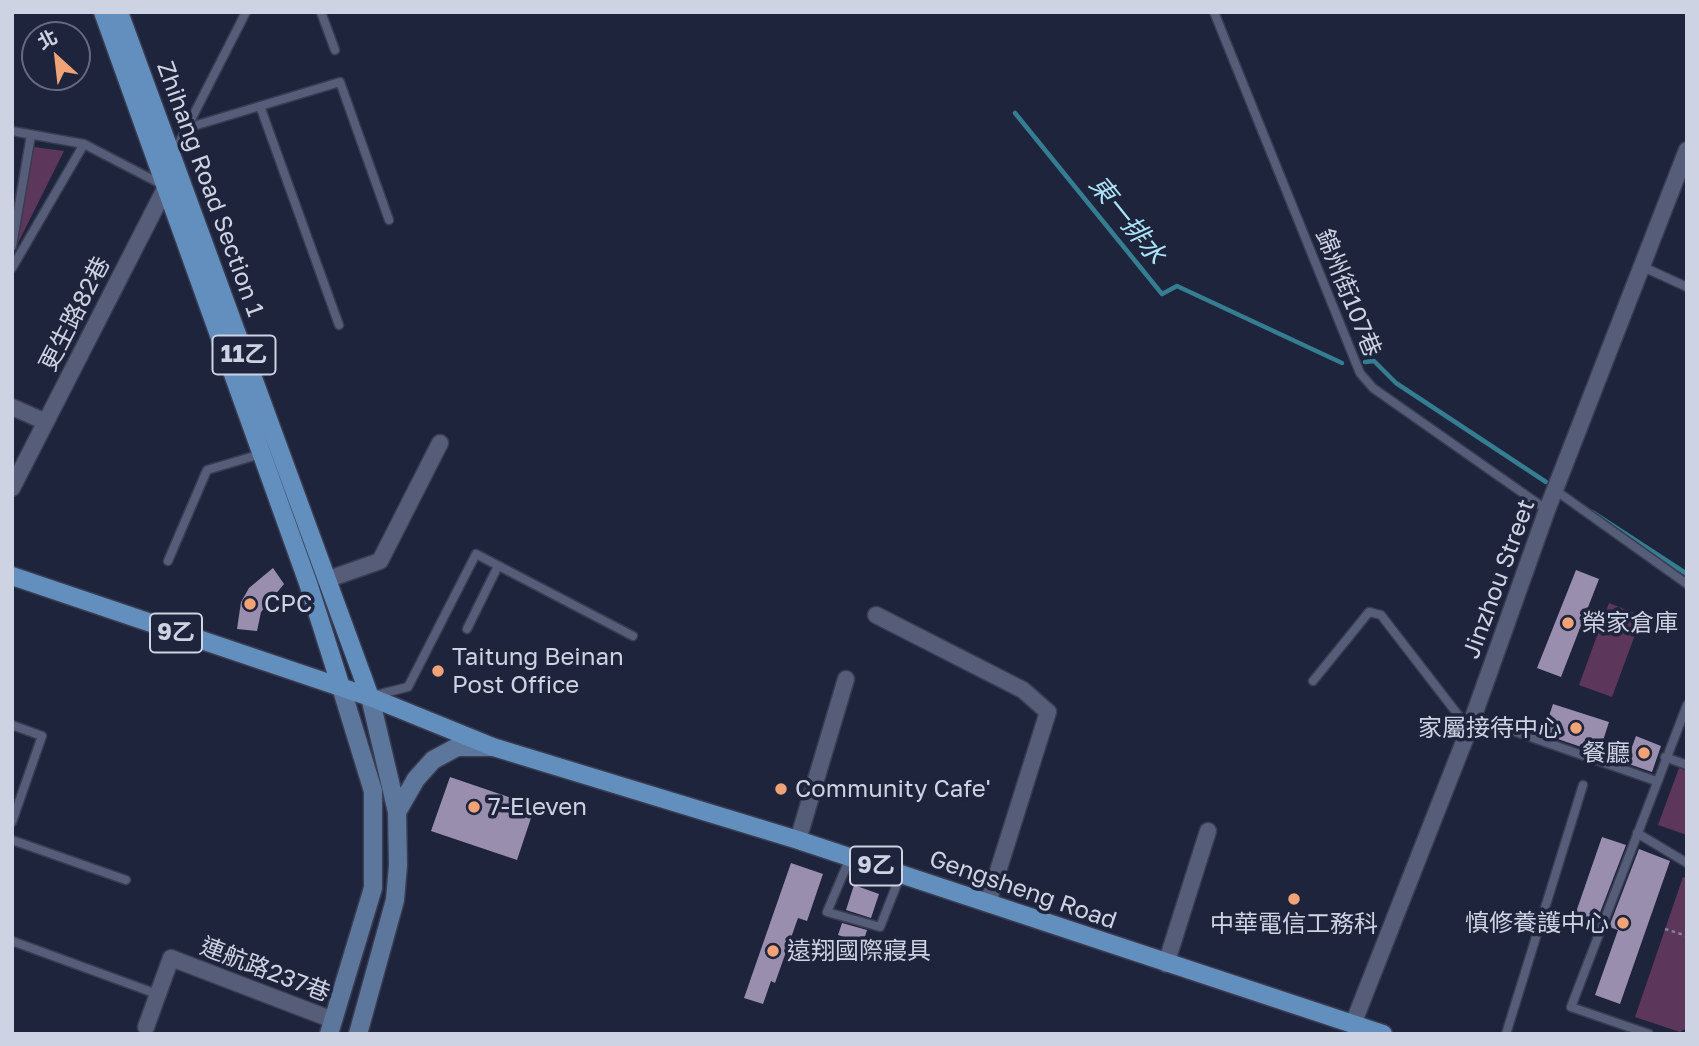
<!DOCTYPE html>
<meta charset="utf-8">
<style>
body{margin:0}
#map{position:relative;width:1699px;height:1046px;overflow:hidden;background:#1f243d;font-family:"Golos Text","Noto Sans TC",sans-serif}
canvas{display:block}
.frame{position:absolute;inset:0;border:14px solid #ced3e3;pointer-events:none}
.north{position:absolute;left:21px;top:21px;width:70px;height:70px;box-sizing:border-box;background:#1f243d;border:2px solid #656a7f;border-radius:50%;rotate:333deg;font-size:19px;font-weight:700;line-height:28px;text-align:center;color:#ced3e3}
.north::after{content:'';display:block;margin:auto;width:24px;height:32px;background:#efa377;clip-path:polygon(50% 0,100% 100%,50% 72%,0 100%)}
</style>
<div id="map">
<canvas width="1699" height="1046"></canvas>
<div class="frame"></div>
<div class="north">北</div>
</div>
<script>
const ctx = document.querySelector('canvas').getContext('2d');
ctx.lineJoin = 'round';
function paint(path, color) {
  ctx.fillStyle = color;
  ctx.fill(path, 'evenodd');
}
function toPath(rows) {
  const path = new Path2D();
  for (const r of rows) {
    path.moveTo(r[0], r[1]);
    for (let i = 2; i < r.length; i += 2) path.lineTo(r[i], r[i + 1]);
  }
  return path;
}
function stroke(path, color, width, dash) {
  ctx.strokeStyle = color;
  ctx.lineWidth = width;
  ctx.lineCap = dash ? 'butt' : 'round';
  ctx.setLineDash(dash || []);
  ctx.stroke(path);
}
function label(font, color, halo, rows, align = 'center') {
  ctx.font = font + ' "Golos Text","Noto Sans TC",sans-serif';
  ctx.lineWidth = 7;
  ctx.setLineDash([]);
  ctx.textBaseline = 'middle';
  ctx.strokeStyle = halo;
  ctx.fillStyle = color;
  for (const [text, x, y, turn = 0] of rows) {
    ctx.save();
    ctx.translate(x, y);
    ctx.rotate((+turn || 0) * Math.PI / 180);
    ctx.textAlign = isNaN(turn) ? turn : align;
    if (halo) ctx.strokeText(text, 0, 0);
    ctx.fillText(text, 0, 0);
    ctx.restore();
  }
}
paint(toPath([
 [34,147,64,151,16,247],
 [1609,603,1642,616,1612,697,1579,685],
 [1679,768,1687,771,1687,835,1658,825],
 [1683,877,1687,878,1687,1028,1680,1032,1635,1017]
]), '#5d365c');
stroke(toPath([
 [1015,113,1162,294,1177,286,1342,363],
 [1365,362,1374,361,1396,383,1546,482],
 [1592,512,1687,574]
]), '#357d90', 4.5);
paint(toPath([
 [273,568,284,584,261,612,257,631,237,629,241,602,249,588],
 [1576,570,1599,579,1561,677,1537,668],
 [1553,704,1609,722,1599,753,1543,734],
 [1636,736,1661,746,1652,772,1626,763],
 [450,777,535,806,517,860,431,831],
 [1602,837,1626,845,1596,923,1575,915],
 [1639,849,1670,861,1620,1004,1595,995,1618,930,1609,927],
 [791,863,823,874,807,921,798,918,775,983,771,981,763,1004,744,998],
 [854,885,879,894,871,918,846,910],
 [842,923,867,930,863,943,838,935]
]), '#998ead');
const lane = toPath([
 [321,12,335,50],
 [1214,12,1360,373,1373,388,1547,510],
 [260,106,339,325],
 [187,128,340,82,389,220],
 [12,131,84,144,163,185],
 [173,155,246,12],
 [12,246,31,135],
 [1641,266,1687,287],
 [12,268,84,144],
 [1555,490,1687,584],
 [168,561,207,470,261,454],
 [467,629,498,566],
 [1313,681,1369,612,1381,615,1469,729],
 [376,695,408,687,476,554,633,636],
 [12,725,42,736,12,822],
 [1502,727,1656,781],
 [1665,757,1687,765],
 [1637,833,1687,863],
 [12,840,126,880],
 [850,858,827,912,880,927,901,874],
 [12,941,157,994],
 [1506,1034,1583,785],
 [1649,1034,1571,1007,1687,705]
]);
const street = toPath([
 [12,407,46,422],
 [12,488,166,187,168,177],
 [326,580,380,561,440,443],
 [876,615,1023,690,1048,712,988,903],
 [798,840,846,679],
 [1166,964,1208,831],
 [1353,1024,1469,729,1547,510,1687,150],
 [146,1027,171,958,333,1020]
]);
const secondary = toPath([
 [397,812,416,779,433,760,457,747,492,747],
 [329,1034,373,888,373,791,341,687],
 [358,1034,395,900,398,865,397,812,370,697]
]);
const primary = toPath([
 [103,12,308,583,341,687],
 [119,12,370,697],
 [12,576,370,697,493,747,798,840,1383,1034]
]);
stroke(lane, '#383d51', 11);
stroke(street, '#383d51', 19);
stroke(secondary, '#383d51', 21);
stroke(primary, '#383d51', 21);
stroke(toPath([
 [1665,929,1687,936]
]), '#7e8397', 2.5, [3.5, 3.5]);
stroke(lane, '#565d79', 8);
stroke(street, '#565d79', 16);
stroke(secondary, '#5d769c', 18);
stroke(primary, '#638fbe', 18);
for (const [x, y, r, color] of [
 [250,604,7,"#efa377"],
 [1568,623,7,"#efa377"],
 [438,671,7,"#efa377"],
 [1576,728,7,"#efa377"],
 [1644,753,7,"#efa377"],
 [781,789,7,"#efa377"],
 [474,807,7,"#efa377"],
 [1294,899,7,"#efa377"],
 [1623,923,7,"#efa377"],
 [773,951,7,"#efa377"]
]) {
  const dot = new Path2D();
  dot.arc(x, y, r, 0, 2 * Math.PI);
  ctx.fillStyle = color;
  ctx.fill(dot);
  stroke(dot, '#1f243d', 2.5);
}
for (const [x, y, w] of [
 [244,355,63],
 [176,633,52],
 [876,866,52]
]) {
  const box = new Path2D();
  box.roundRect(x - w / 2, y - 19.5, w, 39, 5);
  ctx.fillStyle = '#1f243d';
  ctx.fill(box);
  stroke(box, '#ced3e3', 2);
}
label('bold 23px', '#ced3e3', null, [
 ["11乙",244,355],
 ["9乙",176,633],
 ["9乙",876,866]
]);
label('24px', '#ced3e3', '#1f243d', [
 ["Zhihang Road Section 1",210,189,70],
 ["錦州街107巷",1348,293,68],
 ["更生路82巷",75,314,-63],
 ["Jinzhou Street",1499,579,-70],
 ["Gengsheng Road",1023,890,19],
 ["連航路237巷",265,970,21]
]);
label('24px', '#ced3e3', '#1f243d', [
 ["CPC",264,604],
 ["榮家倉庫",1582,623],
 ["Taitung Beinan",452,657],
 ["Post Office",452,685],
 ["家屬接待中心",1562,728,"right"],
 ["餐廳",1630,753,"right"],
 ["Community Cafe'",795,789],
 ["7-Eleven",488,807],
 ["慎修養護中心",1609,923,"right"],
 ["中華電信工務科",1294,924,"center"],
 ["遠翔國際寢具",787,951]
], 'left');
label('italic 26px', '#aae4f5', '#1f243d', [
 ["東一排水",1127,220,51]
]);
</script>
